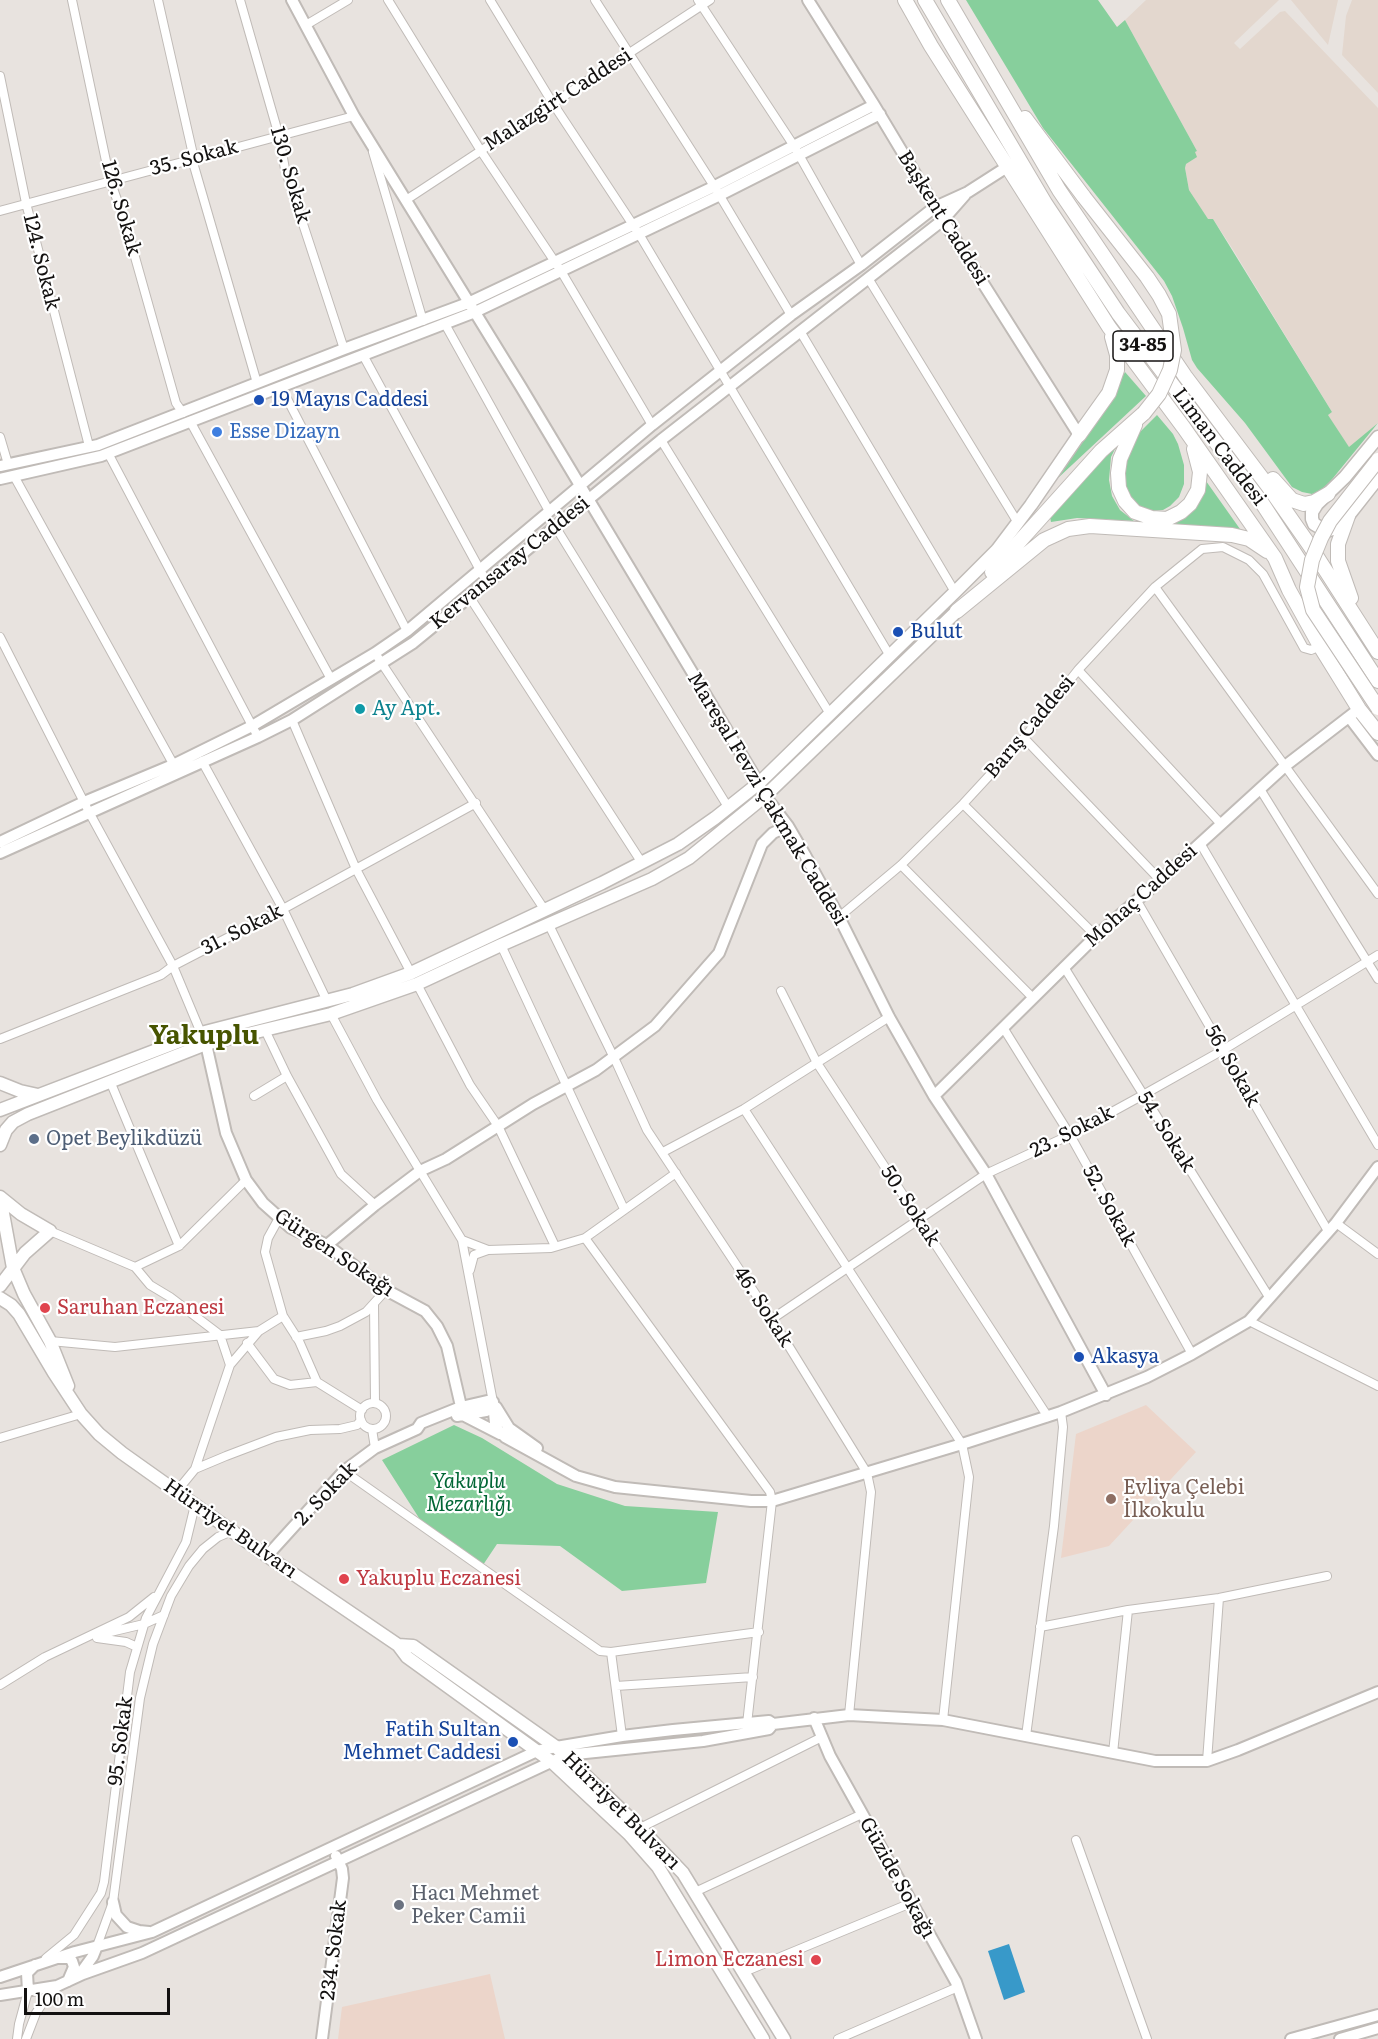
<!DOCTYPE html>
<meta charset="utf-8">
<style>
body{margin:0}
#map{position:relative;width:1378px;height:2039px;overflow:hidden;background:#e8e3df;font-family:Literata,serif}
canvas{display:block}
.scale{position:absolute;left:24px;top:1988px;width:146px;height:27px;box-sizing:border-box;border:3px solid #131110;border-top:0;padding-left:8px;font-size:18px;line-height:21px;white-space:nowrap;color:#131110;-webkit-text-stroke:4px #fff;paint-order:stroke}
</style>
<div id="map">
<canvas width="1378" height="2039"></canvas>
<div class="scale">100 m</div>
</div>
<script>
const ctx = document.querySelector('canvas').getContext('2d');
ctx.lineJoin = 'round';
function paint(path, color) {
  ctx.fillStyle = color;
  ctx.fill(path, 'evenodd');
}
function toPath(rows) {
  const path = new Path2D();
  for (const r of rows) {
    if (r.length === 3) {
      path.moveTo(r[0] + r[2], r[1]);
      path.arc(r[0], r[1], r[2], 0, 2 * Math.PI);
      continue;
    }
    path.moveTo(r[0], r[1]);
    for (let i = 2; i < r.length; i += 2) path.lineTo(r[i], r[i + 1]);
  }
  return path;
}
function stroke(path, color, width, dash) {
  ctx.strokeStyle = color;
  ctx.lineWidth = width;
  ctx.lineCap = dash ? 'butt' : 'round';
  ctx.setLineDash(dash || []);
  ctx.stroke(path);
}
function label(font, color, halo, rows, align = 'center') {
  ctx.font = font + ' Literata,serif';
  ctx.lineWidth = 4.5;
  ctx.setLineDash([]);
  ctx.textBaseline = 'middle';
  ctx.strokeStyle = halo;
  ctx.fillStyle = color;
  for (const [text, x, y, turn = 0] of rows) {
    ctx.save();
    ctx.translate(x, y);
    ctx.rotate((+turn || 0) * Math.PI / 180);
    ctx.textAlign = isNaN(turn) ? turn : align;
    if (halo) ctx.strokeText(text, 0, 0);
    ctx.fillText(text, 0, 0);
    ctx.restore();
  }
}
paint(toPath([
 [1146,0,1279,0,1234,43,1240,49,1280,12,1285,11,1378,108,1378,423,1349,448,1327,415,1332,412,1232,248,1213,219,1208,220,1189,190,1185,168,1186,164,1196,157,1194,152,1197,151,1125,20],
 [1291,0,1338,0,1328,45],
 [1352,0,1378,0,1378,93,1342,55,1346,16]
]), '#e3d7ce');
paint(toPath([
 [1146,1405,1196,1452,1109,1546,1061,1558,1076,1434],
 [490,1974,505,2039,338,2039,342,2007]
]), '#ecd5ca');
paint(toPath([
 [966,0,1098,0,1117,27,1125,20,1197,151,1195,152,1197,157,1186,164,1185,168,1189,190,1208,219,1213,219,1332,412,1328,415,1349,447,1378,423,1329,483,1322,490,1312,494,1302,492,1292,487,1245,423,1197,368,1192,360,1183,328,1172,296,1164,281,1043,128],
 [1125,372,1146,396,1058,478,1107,404],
 [1157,415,1173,434,1178,444,1184,465,1184,484,1179,497,1170,506,1163,510,1150,511,1137,506,1129,500,1123,485,1125,461,1138,434],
 [1119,441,1111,457,1109,480,1112,496,1120,510,1134,521,1077,518,1051,522,1050,517],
 [1201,474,1240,529,1164,525,1181,515],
 [454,1425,482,1438,557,1484,625,1506,718,1512,706,1583,622,1591,560,1546,497,1544,483,1565,426,1529,382,1460]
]), '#87cf9c');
paint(toPath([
 [1009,1944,1025,1992,1004,2000,988,1951]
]), '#3899c9');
const street = toPath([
 [72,0,110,180,126,225,176,403,183,413],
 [158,0,194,159],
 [240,0,279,136,285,169,344,349],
 [388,0,481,151,561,271,652,425],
 [490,0,552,102,639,234,890,656],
 [595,0,714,186,791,315],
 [698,0,794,146,861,265],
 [306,25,348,0],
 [0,76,26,203,89,446],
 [373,152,423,321],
 [192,159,257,383],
 [406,200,710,0],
 [0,211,354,116],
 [868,278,1018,523],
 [445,324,549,511],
 [800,331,955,592],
 [363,355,486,581],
 [281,387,407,631],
 [190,421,331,679],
 [0,437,8,464],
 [661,440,830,714],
 [108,453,258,737],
 [14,476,176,769],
 [555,526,728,807],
 [1155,587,1378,894],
 [469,596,642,863],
 [0,637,89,812,173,966,201,1033],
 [375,653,544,909],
 [1078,670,1221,824],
 [292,720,356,869,411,973],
 [1024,738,1160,880],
 [202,761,283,909,327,1001],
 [1260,789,1378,979],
 [963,804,1096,936],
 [1200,843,1378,1145],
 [901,865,1033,998],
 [1137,901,1328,1231],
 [839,917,901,865,963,804,1024,738,1078,670,1155,587,1202,549,1223,547,1249,560,1263,574,1304,648,1311,650,1320,646],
 [549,925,617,1064,647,1130,772,1319,867,1473,871,1492,849,1715],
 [501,945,624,1209],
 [1064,967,1269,1297],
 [417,984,470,1085,498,1126,555,1246],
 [781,991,817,1063,1048,1417],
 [331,1014,377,1100,462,1240,488,1250,551,1248,585,1238,770,1492,772,1501,747,1724],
 [1004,1029,1070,1135,1192,1354],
 [265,1030,287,1076,341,1174,375,1205],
 [0,1039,161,975,173,966,283,909,476,803],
 [110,1081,179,1246],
 [254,1096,287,1076],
 [744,1109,962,1444,969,1477,943,1720],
 [663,1152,744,1109,889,1017],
 [1336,1223,1378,1254],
 [50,1231,135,1267,150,1285,170,1297,220,1335],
 [585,1238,676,1173],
 [462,1240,493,1402],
 [135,1267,179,1246,246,1180],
 [470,1270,474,1255,488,1250],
 [374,1304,375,1403],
 [283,1316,299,1341,317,1382],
 [772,1319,986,1174,1070,1135,1143,1095,1223,1050,1378,955],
 [1249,1321,1378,1386],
 [296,1337,326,1331,340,1326,366,1312,386,1290],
 [50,1341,115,1347,259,1331],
 [247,1343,274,1379,290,1385,317,1382,362,1410],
 [230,1365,259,1331,283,1316,265,1252,268,1238,279,1218],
 [373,1416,13],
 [372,1429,375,1448],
 [0,1438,81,1414],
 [195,1469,230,1365,220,1335],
 [344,1471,600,1651,611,1652,759,1632],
 [177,1491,195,1469,226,1456,276,1437,310,1430,340,1429,357,1425,361,1420],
 [1128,1610,1219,1598,1327,1576],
 [1040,1627,1128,1610,1113,1753],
 [102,1634,144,1624,164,1615],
 [97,1638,126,1642,137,1647],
 [611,1652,622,1736],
 [0,1685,45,1657,129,1617,154,1597],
 [616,1686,753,1677],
 [1026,1736,1054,1526,1063,1427,1061,1412],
 [1207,1761,1219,1598],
 [640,1828,822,1737],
 [1076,1840,1147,2039],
 [695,1892,862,1814],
 [97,1946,113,1902,140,1698,153,1644,171,1596,189,1566,203,1549,218,1537,232,1531],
 [46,1958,74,1935,101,1893,104,1882,130,1672,146,1618,186,1542,195,1505],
 [744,1972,911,1903],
 [17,2039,19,2024,28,1991],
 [26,2039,36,2013,44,2001,59,1985],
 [838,2039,958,1987]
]);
const secondary = toPath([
 [292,0,354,116,521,387,752,772,765,796,788,826,805,855,839,917,889,1017,934,1096,986,1174,1106,1395],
 [808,0,874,105,943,220,1079,435],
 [0,466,98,445,344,349,468,303,711,188,874,105],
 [0,479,101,456,475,312,716,197,880,114],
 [1349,717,1378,755],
 [0,842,84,802,175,764,252,726,375,653,407,631,652,425,791,315,861,265,935,207,968,192,1007,167],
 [0,853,258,737,292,720,413,643,661,440,943,220,965,195],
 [206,1044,226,1133,246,1180,263,1203,291,1228,327,1245,386,1290,425,1311,437,1326,447,1346,463,1415],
 [934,1096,1096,936,1160,880,1285,766,1359,709],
 [327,1245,375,1205,420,1171,446,1159,533,1104,596,1070,655,1026,719,953,762,844,773,833,788,826],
 [493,1402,495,1423,498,1430,505,1437,576,1476,615,1487,751,1501,772,1501,962,1444,1061,1412,1147,1377,1192,1354,1249,1321,1336,1223,1378,1167],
 [496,1407,509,1428,537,1448],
 [463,1415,500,1434],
 [457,1416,486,1411,491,1407,493,1402],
 [267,1556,344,1471,375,1448,417,1429,421,1423,461,1407,487,1401,493,1402],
 [814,1718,830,1756,956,1982,976,2039],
 [113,1902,116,1915,127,1927,139,1931,149,1932],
 [59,1958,69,1958,72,1961,74,1967,68,1981],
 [80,1974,93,1956,97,1946],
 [0,1977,75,1952,152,1932,537,1751,556,1747,622,1736,673,1730,769,1721,773,1724,849,1715,943,1720,1155,1761,1207,1761,1238,1750,1378,1692],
 [28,1991,27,1973,35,1965],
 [0,1995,57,1986,83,1974,142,1953,566,1755,703,1741,769,1729,773,1724],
 [322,2039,343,1878,342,1869,336,1856],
 [1291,2039,1378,2015],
 [1340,2039,1378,2028]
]);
const primary = toPath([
 [1378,437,1345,477,1317,504,1312,512,1312,519,1314,524,1326,531,1333,529,1348,516,1378,478],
 [0,1083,20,1091,38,1095],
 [0,1110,201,1033,353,994,411,973,602,883,678,844,715,818,759,783,955,592,997,550,1031,505,1079,435],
 [0,1145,6,1130,13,1122,28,1114,206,1044,331,1014,417,984,501,945,652,879,689,858,765,796,957,611],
 [0,1197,13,1268,24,1294,50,1341,68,1386],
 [0,1286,25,1253,50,1231,21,1214,0,1197],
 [0,1298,11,1305,19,1314,54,1373,81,1414,99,1434,122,1453,267,1556,398,1645,407,1657,552,1762,629,1834,658,1867,763,2039],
 [398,1645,413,1646,556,1747,640,1828,683,1873,784,2039]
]);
const highway = toPath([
 [905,0,931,46,1109,327,1184,428,1275,558,1289,590,1320,646,1359,709,1378,733],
 [925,0,1045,203,1118,313,1262,503,1378,681],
 [948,0,1059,190,1185,376,1268,486,1310,546,1378,652],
 [1025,118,1084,197],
 [1135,425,1120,459,1118,473,1119,488,1125,501,1135,512,1152,518,1167,519,1181,512,1190,504,1198,490,1200,472,1194,449],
 [1079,435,1109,393,1117,370,1117,355,1112,337],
 [1273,479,1292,500,1304,504,1314,502,1328,494],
 [1348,516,1338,544,1338,561,1351,598],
 [992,572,1101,451,1144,413],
 [957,611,1044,540,1068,529,1090,526,1232,535,1249,539,1267,551]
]);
stroke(street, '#c0bbb7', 10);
stroke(secondary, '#c0bbb7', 14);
stroke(primary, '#c0bbb7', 15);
stroke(highway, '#c0bbb7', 16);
stroke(street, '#fff', 8);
stroke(secondary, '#fff', 10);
stroke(primary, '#fff', 12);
stroke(highway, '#fff', 14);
const highwayBridge = toPath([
 [1084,197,1147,277,1159,295,1169,314,1174,350,1170,370,1159,394,1144,413],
 [1378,460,1330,521,1321,538,1312,560,1307,587,1313,610,1378,708]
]);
stroke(highwayBridge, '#c0bbb7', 16, []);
stroke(highwayBridge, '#fff', 14);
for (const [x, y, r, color] of [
 [259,400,6,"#1a4fb4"],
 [217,432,6,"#3f7fe0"],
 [898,632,6,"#1a4fb4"],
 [360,709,6,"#0f9aa8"],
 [34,1139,6,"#5c6f8a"],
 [45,1308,6,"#e0444e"],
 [1079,1357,6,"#1a4fb4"],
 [1111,1499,6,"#8d6e63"],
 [344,1579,6,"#e0444e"],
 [513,1742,6,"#1a4fb4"],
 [399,1905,6,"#6b7280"],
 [816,1960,6,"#e0444e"]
]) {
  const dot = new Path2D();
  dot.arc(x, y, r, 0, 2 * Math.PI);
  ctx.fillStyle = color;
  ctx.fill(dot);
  stroke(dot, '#fff', 2);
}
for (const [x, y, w] of [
 [1143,346,60]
]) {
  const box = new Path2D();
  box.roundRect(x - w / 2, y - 15, w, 30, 4.5);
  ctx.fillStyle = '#fff';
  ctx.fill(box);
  stroke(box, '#131110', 1.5);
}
label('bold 18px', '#131110', null, [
 ["34-85",1143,346]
]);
label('20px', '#131110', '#fff', [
 ["Malazgirt Caddesi",558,100,-33],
 ["35. Sokak",194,158,-15],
 ["130. Sokak",290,175,74],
 ["126. Sokak",121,208,74],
 ["Başkent Caddesi",943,218,58],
 ["124. Sokak",41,262,76],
 ["Liman Caddesi",1219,447,53],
 ["Kervansaray Caddesi",510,563,-39],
 ["Barış Caddesi",1030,727,-50],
 ["Mareşal Fevzi Çakmak Caddesi",767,799,59],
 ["Mohaç Caddesi",1141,896,-42],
 ["31. Sokak",242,930,-27],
 ["56. Sokak",1232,1066,60],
 ["23. Sokak",1072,1132,-27],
 ["54. Sokak",1166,1132,58],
 ["50. Sokak",910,1206,57],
 ["52. Sokak",1109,1206,61],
 ["Gürgen Sokağı",334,1253,34],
 ["46. Sokak",763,1307,57],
 ["2. Sokak",326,1494,-46],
 ["Hürriyet Bulvarı",230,1529,35],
 ["95. Sokak",121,1741,-83],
 ["Hürriyet Bulvarı",621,1811,45],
 ["Güzide Sokağı",897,1878,61],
 ["234. Sokak",334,1950,-83]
]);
label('20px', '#164399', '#fff', [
 ["19 Mayıs Caddesi",271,400],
 ["Bulut",910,632],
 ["Akasya",1091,1357],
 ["Fatih Sultan",501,1730,"right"],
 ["Mehmet Caddesi",501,1753,"right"]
], 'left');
label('20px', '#366cbe', '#fff', [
 ["Esse Dizayn",229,432]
], 'left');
label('20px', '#0d838f', '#fff', [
 ["Ay Apt.",372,709]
], 'left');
label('20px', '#4e5e75', '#fff', [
 ["Opet Beylikdüzü",46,1139]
], 'left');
label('20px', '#be3a42', '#fff', [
 ["Saruhan Eczanesi",57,1308],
 ["Yakuplu Eczanesi",356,1579],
 ["Limon Eczanesi",804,1960,"right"]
], 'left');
label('italic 20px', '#016634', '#fff', [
 ["Yakuplu",469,1482],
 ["Mezarlığı",469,1505]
]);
label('20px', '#785e54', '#fff', [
 ["Evliya Çelebi",1123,1488],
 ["İlkokulu",1123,1511]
], 'left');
label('20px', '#5b616d', '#fff', [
 ["Hacı Mehmet",411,1894],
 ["Peker Camii",411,1917]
], 'left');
label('bold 26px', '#475400', '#fff', [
 ["Yakuplu",204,1036]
]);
</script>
